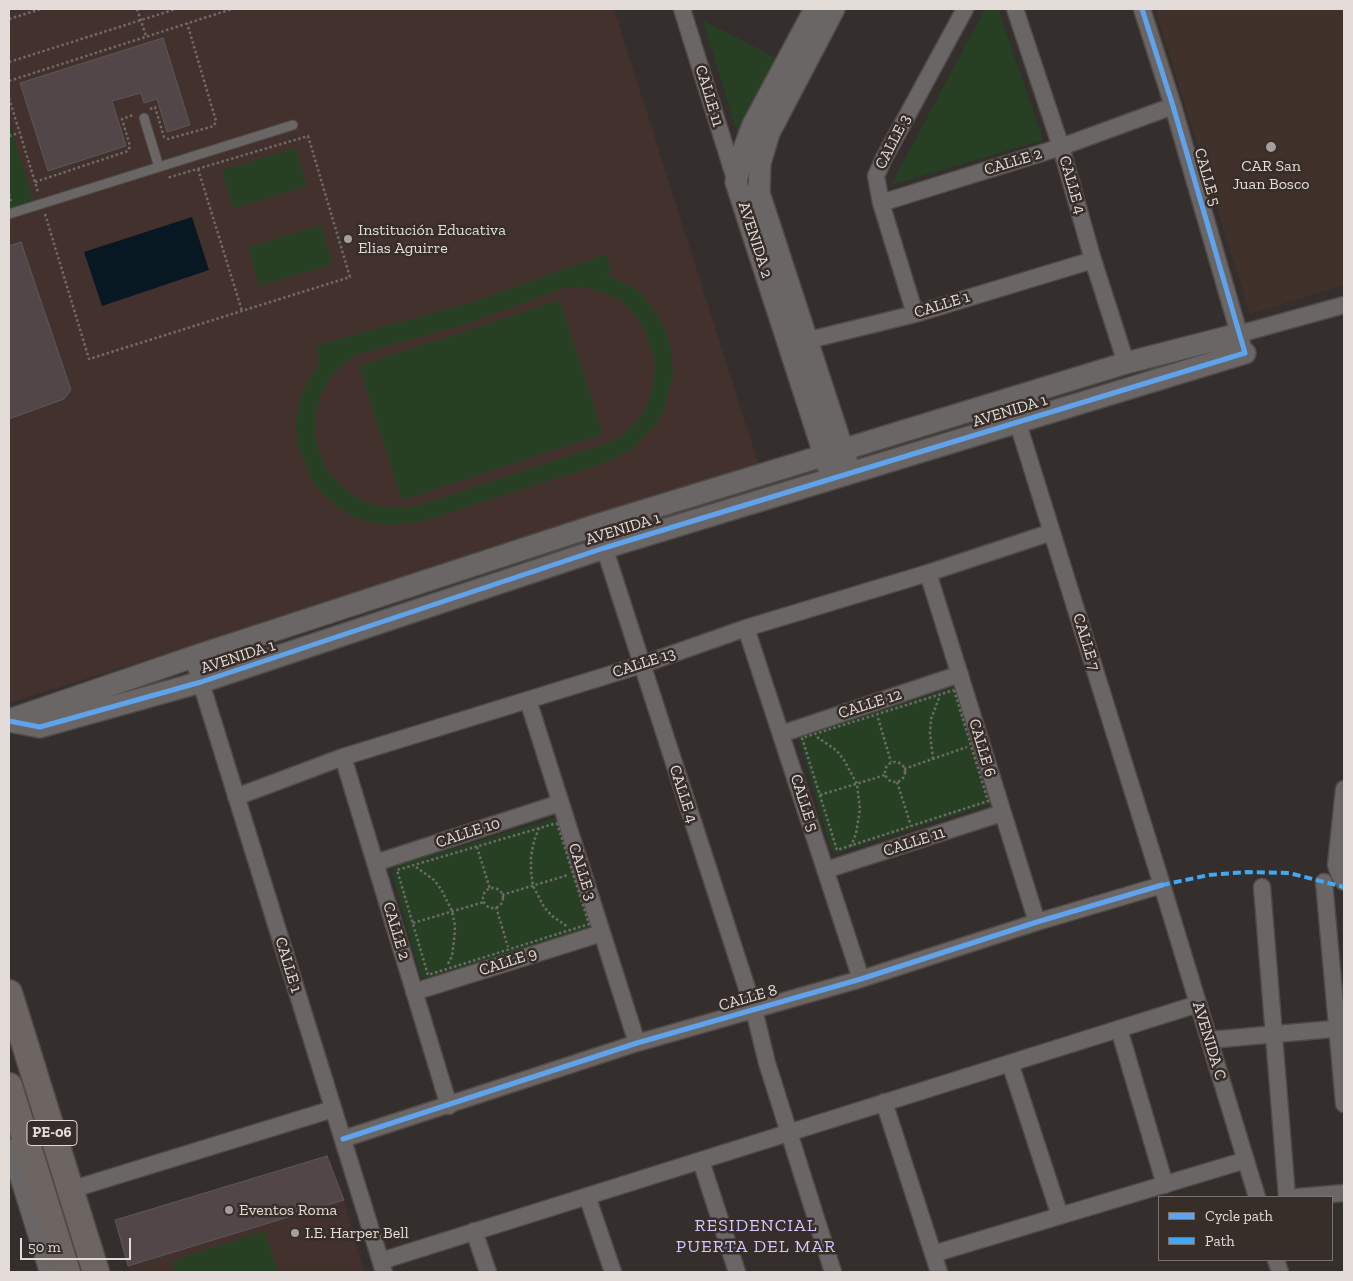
<!DOCTYPE html>
<meta charset="utf-8">
<style>
body{margin:0}
#map{position:relative;width:1353px;height:1281px;overflow:hidden;background:#342e2c;font-family:"Zilla Slab",serif}
canvas{display:block}
.frame{position:absolute;inset:0;border:10px solid #e2dbd8;pointer-events:none}
.legend{position:absolute;left:1158px;top:1196px;width:175px;height:65px;box-sizing:border-box;background:#372d29;border:1px solid #7b736f;margin:0;padding:6px 9px;list-style:none;font-size:15px;color:#e2dbd8}
.legend li{display:flex;align-items:center;gap:10px;height:25px}
.legend b{width:25px;border:1px solid #7b736f}
.scale{position:absolute;left:20px;top:1238px;width:111px;height:22px;box-sizing:border-box;border:2px solid #e2dbd8;border-top:0;padding-left:6px;font-size:15px;line-height:18px;white-space:nowrap;color:#e2dbd8;-webkit-text-stroke:4px #372d29;paint-order:stroke}
</style>
<div id="map">
<canvas width="1353" height="1281"></canvas>
<div class="frame"></div>
<ul class="legend">
<li><b style="height:6px;background:#60a3ed"></b>Cycle path</li>
<li><b style="height:6px;background:#3fa9f5"></b>Path</li>
</ul>
<div class="scale">50 m</div>
</div>
<script>
const ctx = document.querySelector('canvas').getContext('2d');
ctx.lineJoin = 'round';
function paint(path, color) {
  ctx.fillStyle = color;
  ctx.fill(path, 'evenodd');
}
function toPath(rows) {
  const path = new Path2D();
  for (const r of rows) {
    if (r.length === 3) {
      path.moveTo(r[0] + r[2], r[1]);
      path.arc(r[0], r[1], r[2], 0, 2 * Math.PI);
      continue;
    }
    path.moveTo(r[0], r[1]);
    for (let i = 2; i < r.length; i += 2) path.lineTo(r[i], r[i + 1]);
  }
  return path;
}
function stroke(path, color, width, dash) {
  ctx.strokeStyle = color;
  ctx.lineWidth = width;
  ctx.lineCap = dash ? 'butt' : 'round';
  ctx.setLineDash(dash || []);
  ctx.stroke(path);
}
function label(font, color, halo, rows, align = 'center') {
  ctx.font = font + ' "Zilla Slab",serif';
  ctx.lineWidth = 5;
  ctx.setLineDash([]);
  ctx.textBaseline = 'middle';
  ctx.strokeStyle = halo;
  ctx.fillStyle = color;
  for (const [text, x, y, turn = 0] of rows) {
    ctx.save();
    ctx.translate(x, y);
    ctx.rotate((+turn || 0) * Math.PI / 180);
    ctx.textAlign = isNaN(turn) ? turn : align;
    if (halo) ctx.strokeText(text, 0, 0);
    ctx.fillText(text, 0, 0);
    ctx.restore();
  }
}
paint(toPath([
 [9,9,614,9,760,469,9,703],
 [344,1200,364,1272,130,1272,128,1266]
]), '#43312e');
paint(toPath([
 [1155,9,1344,9,1344,285,1250,314]
]), '#40312b');
paint(toPath([
 [985,9,998,9,1043,140,891,185],
 [703,20,780,60,738,135],
 [9,121,34,203,9,210],
 [296,148,307,186,233,208,222,170],
 [321,225,332,264,259,286,248,247],
 [607,254,611,272,605,275,619,280,632,287,645,298,657,314,667,333,672,355,673,375,664,411,656,424,633,448,620,456,603,463,424,521,404,524,388,525,369,522,353,516,339,508,322,493,311,478,304,460,298,445,296,426,298,407,304,388,320,363,315,346,476,301],
 [583,287,604,293,623,301,635,315,645,331,652,349,655,368,652,389,646,409,635,423,622,436,608,443,418,506,394,508,378,506,360,500,336,482,325,466,318,448,315,430,316,411,321,394,330,377,344,363,355,355,472,322,563,288],
 [560,300,603,434,402,500,359,366],
 [955,687,960,692,992,799,990,804,837,853,831,849,799,740,801,735],
 [556,818,560,821,594,925,592,930,428,980,421,977,392,874,396,865],
 [265,1231,278,1272,176,1272,172,1261]
]), '#274024');
paint(toPath([
 [192,217,209,270,102,306,84,252]
]), '#081822');
const building = toPath([
 [163,38,190,125,167,132,157,99,144,103,141,93,112,101,126,146,48,171,20,83,163,38],
 [21,242,71,390,64,399,9,419,9,246,21,242],
 [327,1156,344,1200,128,1266,115,1220,327,1156]
]);
paint(building, '#534649');
stroke(building, '#5d5757', 1);
const service = toPath([
 [144,118,159,167],
 [9,214,293,125]
]);
const minor = toPath([
 [682,9,736,182],
 [1015,9,1061,147,1093,260,1126,363],
 [1142,9,1173,106,1242,344],
 [881,203,1061,147,1173,106],
 [915,314,881,203,876,176,883,160,965,9],
 [1239,334,1344,305],
 [797,343,915,314,1093,260],
 [1010,398,1162,885,1257,1197],
 [597,525,754,1010,767,1063,833,1272],
 [928,573,1037,922],
 [746,628,861,979],
 [193,657,384,1272],
 [528,700,637,1043],
 [781,734,960,674],
 [343,757,449,1106],
 [1344,789,1336,865,1339,874,1344,882],
 [236,797,343,757,641,665,746,628,928,573,1052,532],
 [375,863,560,803],
 [826,870,1002,813],
 [1324,882,1344,1104],
 [1262,887,1287,1197],
 [414,992,602,933],
 [1119,1029,1165,1185],
 [1209,1040,1344,1028],
 [1010,1063,1060,1216],
 [884,1102,939,1272],
 [343,1139,637,1043,861,979,1037,922,1162,885],
 [9,1147,48,1272],
 [701,1161,737,1272],
 [70,1190,333,1109],
 [587,1196,613,1272],
 [1297,1197,1344,1193],
 [474,1231,488,1272],
 [933,1254,1246,1160],
 [1276,1260,1280,1272],
 [381,1261,1198,1004]
]);
const tertiary = toPath([
 [815,9,753,125,743,151,736,182,829,469],
 [834,9,769,133,760,163,759,193,847,463],
 [9,720,193,657,597,525,1126,363,1239,334],
 [9,721,40,727,201,682,604,548,1245,353]
]);
const primary = toPath([
 [9,993,96,1272],
 [9,1086,67,1272]
]);
stroke(service, '#4f4a48', 11);
stroke(minor, '#4f4a48', 19);
stroke(tertiary, '#4f4a48', 24);
stroke(primary, '#4f4a48', 29);
stroke(toPath([
 [137,9,146,36],
 [9,19,41,9],
 [9,62,176,9],
 [9,81,232,9],
 [9,98,38,192],
 [150,109,155,107,164,137,168,139,214,126,216,121,187,23],
 [9,136,19,133],
 [198,169,242,311],
 [35,182,128,151,130,146,122,119,133,115],
 [9,194,11,202],
 [45,214,89,359,350,277,308,136,167,178],
 [954,690,988,801,837,850,802,738,954,690],
 [878,718,891,762],
 [817,737,836,750,844,760,857,784,860,809,856,834,851,846],
 [933,759,930,733,931,719,939,698],
 [895,772,10],
 [904,769,967,747],
 [897,782,911,826],
 [820,795,885,775],
 [557,823,589,924,428,975,397,870,557,823],
 [539,828,534,841,531,856,531,871,533,886,544,907,552,916,568,927],
 [477,847,490,889],
 [416,867,434,880,441,889,452,911,455,926,454,941,452,956,447,966],
 [493,898,10],
 [502,895,568,875],
 [496,907,508,947],
 [413,923,484,902]
]), '#6e6a68', 2.5, [2.5, 2.5]);
stroke(service, '#6a6665', 9);
stroke(minor, '#6a6665', 16);
stroke(tertiary, '#6a6665', 21);
stroke(primary, '#6d6562', 26);
stroke(toPath([
 [1162,885,1209,875,1247,872,1289,873,1344,887]
]), '#3fa9f5', 4, [8, 4]);
stroke(toPath([
 [9,721,40,727,201,682,604,548,1245,353,1173,106,1142,9],
 [343,1139,637,1043,861,979,1037,922,1162,885]
]), '#60a3ed', 5);
for (const [x, y, r, color] of [
 [1271,147,6,"#a59e9c"],
 [348,239,5,"#a59e9c"],
 [229,1210,5,"#a59e9c"],
 [295,1233,5,"#a59e9c"]
]) {
  const dot = new Path2D();
  dot.arc(x, y, r, 0, 2 * Math.PI);
  ctx.fillStyle = color;
  ctx.fill(dot);
  stroke(dot, '#372d29', 2);
}
for (const [x, y, w] of [
 [52,1133,50]
]) {
  const box = new Path2D();
  box.roundRect(x - w / 2, y - 12.5, w, 25, 4);
  ctx.fillStyle = '#372d29';
  ctx.fill(box);
  stroke(box, '#e2dbd8', 1);
}
label('bold 15px', '#e2dbd8', null, [
 ["PE-06",52,1133]
]);
label('16px', '#e2dbd8', '#372d29', [
 ["CALLE 11",709,96,73],
 ["CALLE 3",893,142,-63],
 ["CALLE 2",1013,162,-17],
 ["CALLE 5",1207,177,74],
 ["CALLE 4",1072,185,74],
 ["AVENIDA 2",755,240,72],
 ["CALLE 1",942,305,-17],
 ["AVENIDA 1",1010,411,-17],
 ["AVENIDA 1",623,529,-17],
 ["CALLE 7",1086,642,73],
 ["AVENIDA 1",238,657,-18],
 ["CALLE 13",644,663,-18],
 ["CALLE 12",870,704,-18],
 ["CALLE 6",982,748,73],
 ["CALLE 4",683,794,72],
 ["CALLE 5",804,803,72],
 ["CALLE 10",468,833,-18],
 ["CALLE 11",914,842,-18],
 ["CALLE 3",582,872,72],
 ["CALLE 2",396,931,73],
 ["CALLE 9",508,962,-18],
 ["CALLE 1",288,965,73],
 ["CALLE 8",748,998,-16],
 ["AVENIDA C",1209,1041,73]
]);
label('16px', '#e2dbd8', '#372d29', [
 ["CAR San",1271,166,"center"],
 ["Juan Bosco",1271,184,"center"],
 ["Institución Educativa",358,230],
 ["Elias Aguirre",358,248],
 ["Eventos Roma",239,1210],
 ["I.E. Harper Bell",305,1233]
], 'left');
ctx.letterSpacing = '1px';
label('18px', '#d1c5fe', '#372d29', [
 ["RESIDENCIAL",756,1226],
 ["PUERTA DEL MAR",756,1247]
]);
ctx.letterSpacing = '0px';
</script>
